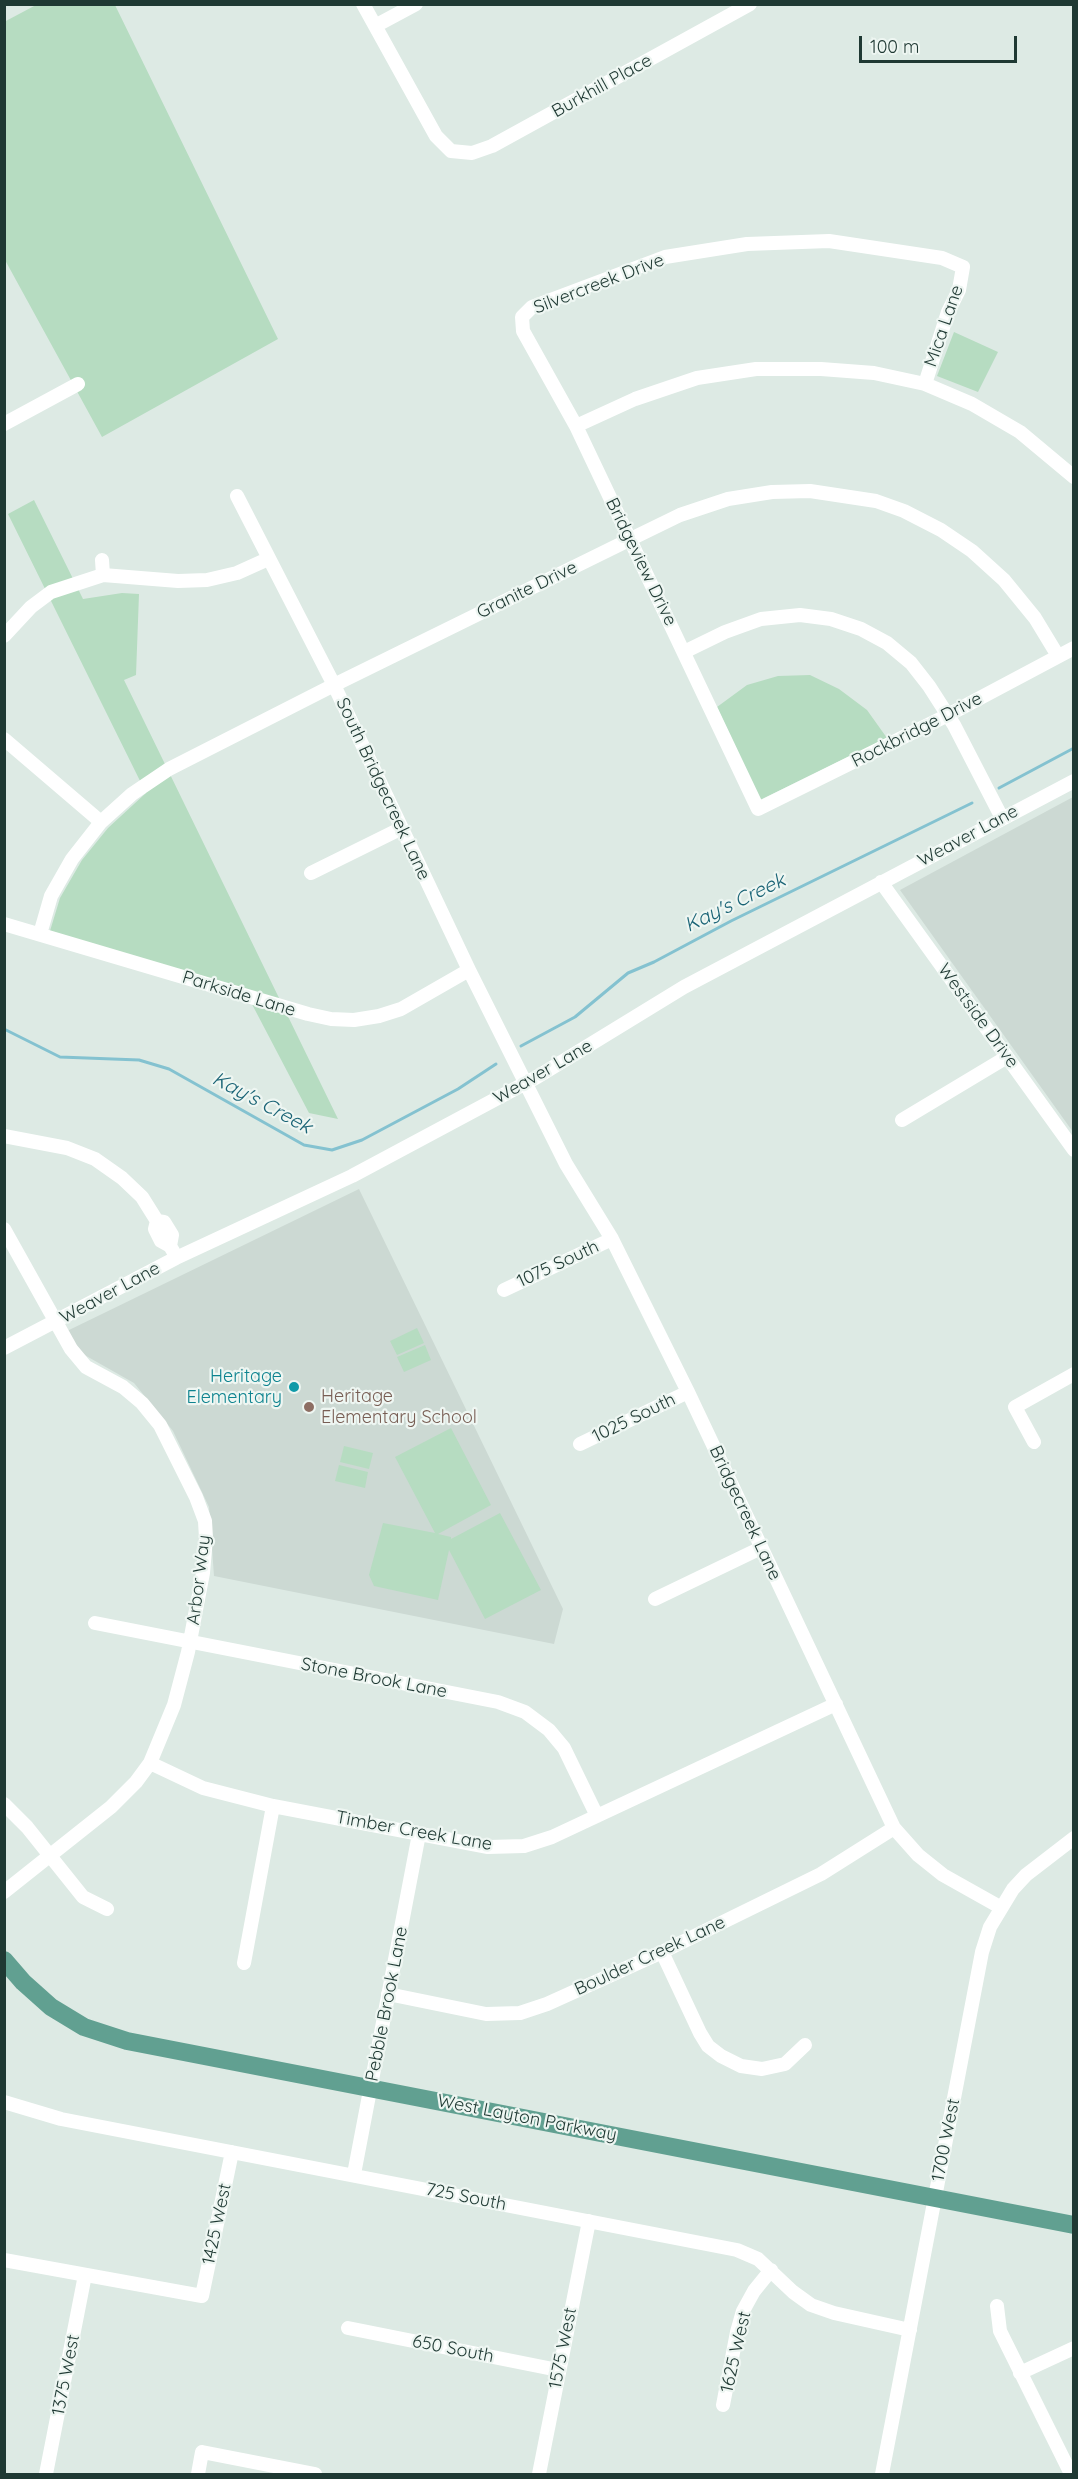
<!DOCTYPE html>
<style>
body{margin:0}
#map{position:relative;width:1078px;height:2479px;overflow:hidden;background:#ddeae4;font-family:Quicksand,sans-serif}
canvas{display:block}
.frame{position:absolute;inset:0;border:6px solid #1f3933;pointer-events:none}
.scale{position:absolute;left:859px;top:36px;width:158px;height:27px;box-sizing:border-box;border:3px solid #1f3933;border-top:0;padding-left:8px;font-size:18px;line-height:21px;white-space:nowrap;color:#1f3933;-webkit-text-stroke:4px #eef6f2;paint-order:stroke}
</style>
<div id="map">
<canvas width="1078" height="2479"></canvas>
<div class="frame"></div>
<div class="scale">100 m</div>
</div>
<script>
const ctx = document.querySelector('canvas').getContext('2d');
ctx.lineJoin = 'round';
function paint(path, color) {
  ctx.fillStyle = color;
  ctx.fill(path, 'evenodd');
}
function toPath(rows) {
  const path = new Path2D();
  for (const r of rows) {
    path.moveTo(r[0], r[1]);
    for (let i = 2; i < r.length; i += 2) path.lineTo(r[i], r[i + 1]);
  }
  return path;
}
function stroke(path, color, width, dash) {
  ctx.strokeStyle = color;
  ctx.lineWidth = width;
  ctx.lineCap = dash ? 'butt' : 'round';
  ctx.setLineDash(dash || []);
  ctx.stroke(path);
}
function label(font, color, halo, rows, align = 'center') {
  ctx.font = font + ' Quicksand,sans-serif';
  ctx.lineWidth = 4.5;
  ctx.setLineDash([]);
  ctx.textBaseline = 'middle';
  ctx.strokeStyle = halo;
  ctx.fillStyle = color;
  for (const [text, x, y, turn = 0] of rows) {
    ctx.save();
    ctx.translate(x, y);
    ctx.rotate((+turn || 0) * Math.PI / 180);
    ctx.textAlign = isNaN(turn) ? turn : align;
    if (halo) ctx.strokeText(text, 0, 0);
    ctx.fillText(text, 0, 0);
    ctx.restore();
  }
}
paint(toPath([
 [1073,797,1073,1132,900,890],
 [359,1189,563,1609,554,1644,214,1576,209,1507,173,1431,134,1383,81,1353,67,1331]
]), '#ccd9d3');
paint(toPath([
 [36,5,115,5,278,339,102,437,5,260,4,22],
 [954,332,998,352,978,392,937,376],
 [34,500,83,599,122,593,139,594,136,675,124,680,338,1119,309,1113,244,989,50,931,60,898,82,860,108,828,146,793,8,514],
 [810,675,839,689,867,710,887,738,760,800,717,707,747,685,778,676],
 [417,1328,424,1343,397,1355,390,1341],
 [425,1345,431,1360,404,1372,397,1357],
 [451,1428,491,1505,438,1534,451,1537,451,1539,500,1513,541,1590,485,1619,449,1550,438,1600,374,1586,369,1575,383,1523,435,1533,395,1457],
 [344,1446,373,1453,369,1469,340,1462],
 [339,1465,368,1472,365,1488,335,1481]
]), '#b6dcc1');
stroke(toPath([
 [999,788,1074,748],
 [4,1029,60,1057,139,1060,169,1069,304,1145,332,1150,362,1140,458,1089,496,1064],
 [521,1046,575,1017,628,973,654,962,731,921,972,803]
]), '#84c2d0', 3);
stroke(toPath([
 [363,4,436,136,451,151,472,153,492,146,750,4],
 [375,26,416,4],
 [925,384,948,312,959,290,963,267,942,258,829,241,747,244,665,257,532,307,522,317,523,331,576,426,758,809,948,715,1074,648],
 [4,424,78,384],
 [576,426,635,399,697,378,756,369,821,369,874,373,925,384,972,404,1020,432,1074,477],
 [237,496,334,685,469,970,566,1164,612,1239,688,1392,894,1828,918,1855,943,1875,1000,1907],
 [102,560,103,575],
 [4,636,31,607,51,592,103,575,178,581,207,580,237,573,268,559],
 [684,652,725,632,761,619,800,615,831,619,861,629,887,643,911,663,929,686,954,725,1002,818],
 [4,739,101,822],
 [311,873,402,828],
 [881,882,1074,1150],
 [4,924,308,1014,331,1019,354,1020,379,1016,401,1009,469,970],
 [40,934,51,896,72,859,101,822,132,794,169,769,334,685,639,535,680,515,728,499,772,492,810,491,876,501,904,511,941,530,972,551,1004,580,1035,618,1058,656],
 [902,1120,1007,1057],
 [4,1136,67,1148,95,1159,122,1178,142,1197,157,1221,164,1222,172,1235,170,1246],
 [157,1221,155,1229,161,1241,170,1246,173,1251],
 [4,1229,71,1349,86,1367,123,1387,142,1403,160,1425,196,1497,205,1521,206,1538,203,1573,188,1652,174,1705,150,1763,136,1782,111,1807,4,1892],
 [504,1290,612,1239],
 [4,1348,176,1258,352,1176,537,1077,684,987,1074,781],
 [1034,1442,1015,1407,1074,1374],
 [580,1444,688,1392],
 [655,1599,761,1548],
 [95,1623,498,1702,525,1712,549,1730,564,1748,597,1816],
 [150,1763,203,1788,273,1806,488,1847,524,1846,552,1837,836,1704],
 [4,1804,27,1827,83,1897,107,1909],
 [662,1952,700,2033,708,2046,721,2056,741,2066,762,2069,785,2064,805,2045],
 [244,1963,273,1806],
 [388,1994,486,2014,520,2013,547,2004,662,1952,821,1874,894,1828],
 [4,2102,61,2119,737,2250,758,2259,793,2292,811,2305,834,2313,910,2330],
 [354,2174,419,1834],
 [4,2260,202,2296,232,2152],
 [997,2306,1000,2331,1071,2474],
 [348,2328,558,2370],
 [1020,2373,1074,2348],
 [723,2405,737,2332,743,2311,754,2291,771,2270],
 [46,2474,85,2275],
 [198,2474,202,2452,315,2474],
 [539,2474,589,2221],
 [882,2474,982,1952,990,1927,1013,1889,1026,1875,1074,1838]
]), '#fff', 14);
stroke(toPath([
 [4,1960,23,1982,51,2007,84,2027,127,2041,1074,2225]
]), '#61a091', 18);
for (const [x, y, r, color] of [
 [294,1387,6,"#0f9aa8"],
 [309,1407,6,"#8d6e63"]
]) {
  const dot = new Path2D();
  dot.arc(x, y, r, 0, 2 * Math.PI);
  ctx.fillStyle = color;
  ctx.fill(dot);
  stroke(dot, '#eef6f2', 2);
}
label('18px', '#1f3933', '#eef6f2', [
 ["Burkhill Place",602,86,-29],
 ["Silvercreek Drive",599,284,-21],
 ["Mica Lane",944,326,-71],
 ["Bridgeview Drive",641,562,64],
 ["Granite Drive",527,590,-26],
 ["Rockbridge Drive",917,730,-27],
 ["South Bridgecreek Lane",383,789,65],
 ["Weaver Lane",968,836,-28],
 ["Parkside Lane",239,994,17],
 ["Westside Drive",978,1016,54],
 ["Weaver Lane",543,1072,-30],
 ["1075 South",558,1264,-25],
 ["Weaver Lane",110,1293,-28],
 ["1025 South",634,1418,-26],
 ["Bridgecreek Lane",745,1513,65],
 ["Arbor Way",199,1580,-83],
 ["Stone Brook Lane",374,1678,11],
 ["Timber Creek Lane",414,1831,10],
 ["Boulder Creek Lane",650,1956,-25],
 ["Pebble Brook Lane",387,2004,-79],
 ["West Layton Parkway",527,2118,11],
 ["1700 West",946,2140,-79],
 ["725 South",466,2197,11],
 ["1425 West",217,2224,-78],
 ["1575 West",563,2348,-79],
 ["650 South",453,2349,11],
 ["1625 West",736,2352,-77],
 ["1375 West",66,2375,-79]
]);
label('18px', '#0d838f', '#eef6f2', [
 ["Heritage",282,1377],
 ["Elementary",282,1398]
], 'right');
label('18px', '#785e54', '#eef6f2', [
 ["Heritage",321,1397],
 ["Elementary School",321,1418]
], 'left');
label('italic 20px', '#196375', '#eef6f2', [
 ["Kay's Creek",735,903,-26],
 ["Kay's Creek",262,1103,28]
]);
</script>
